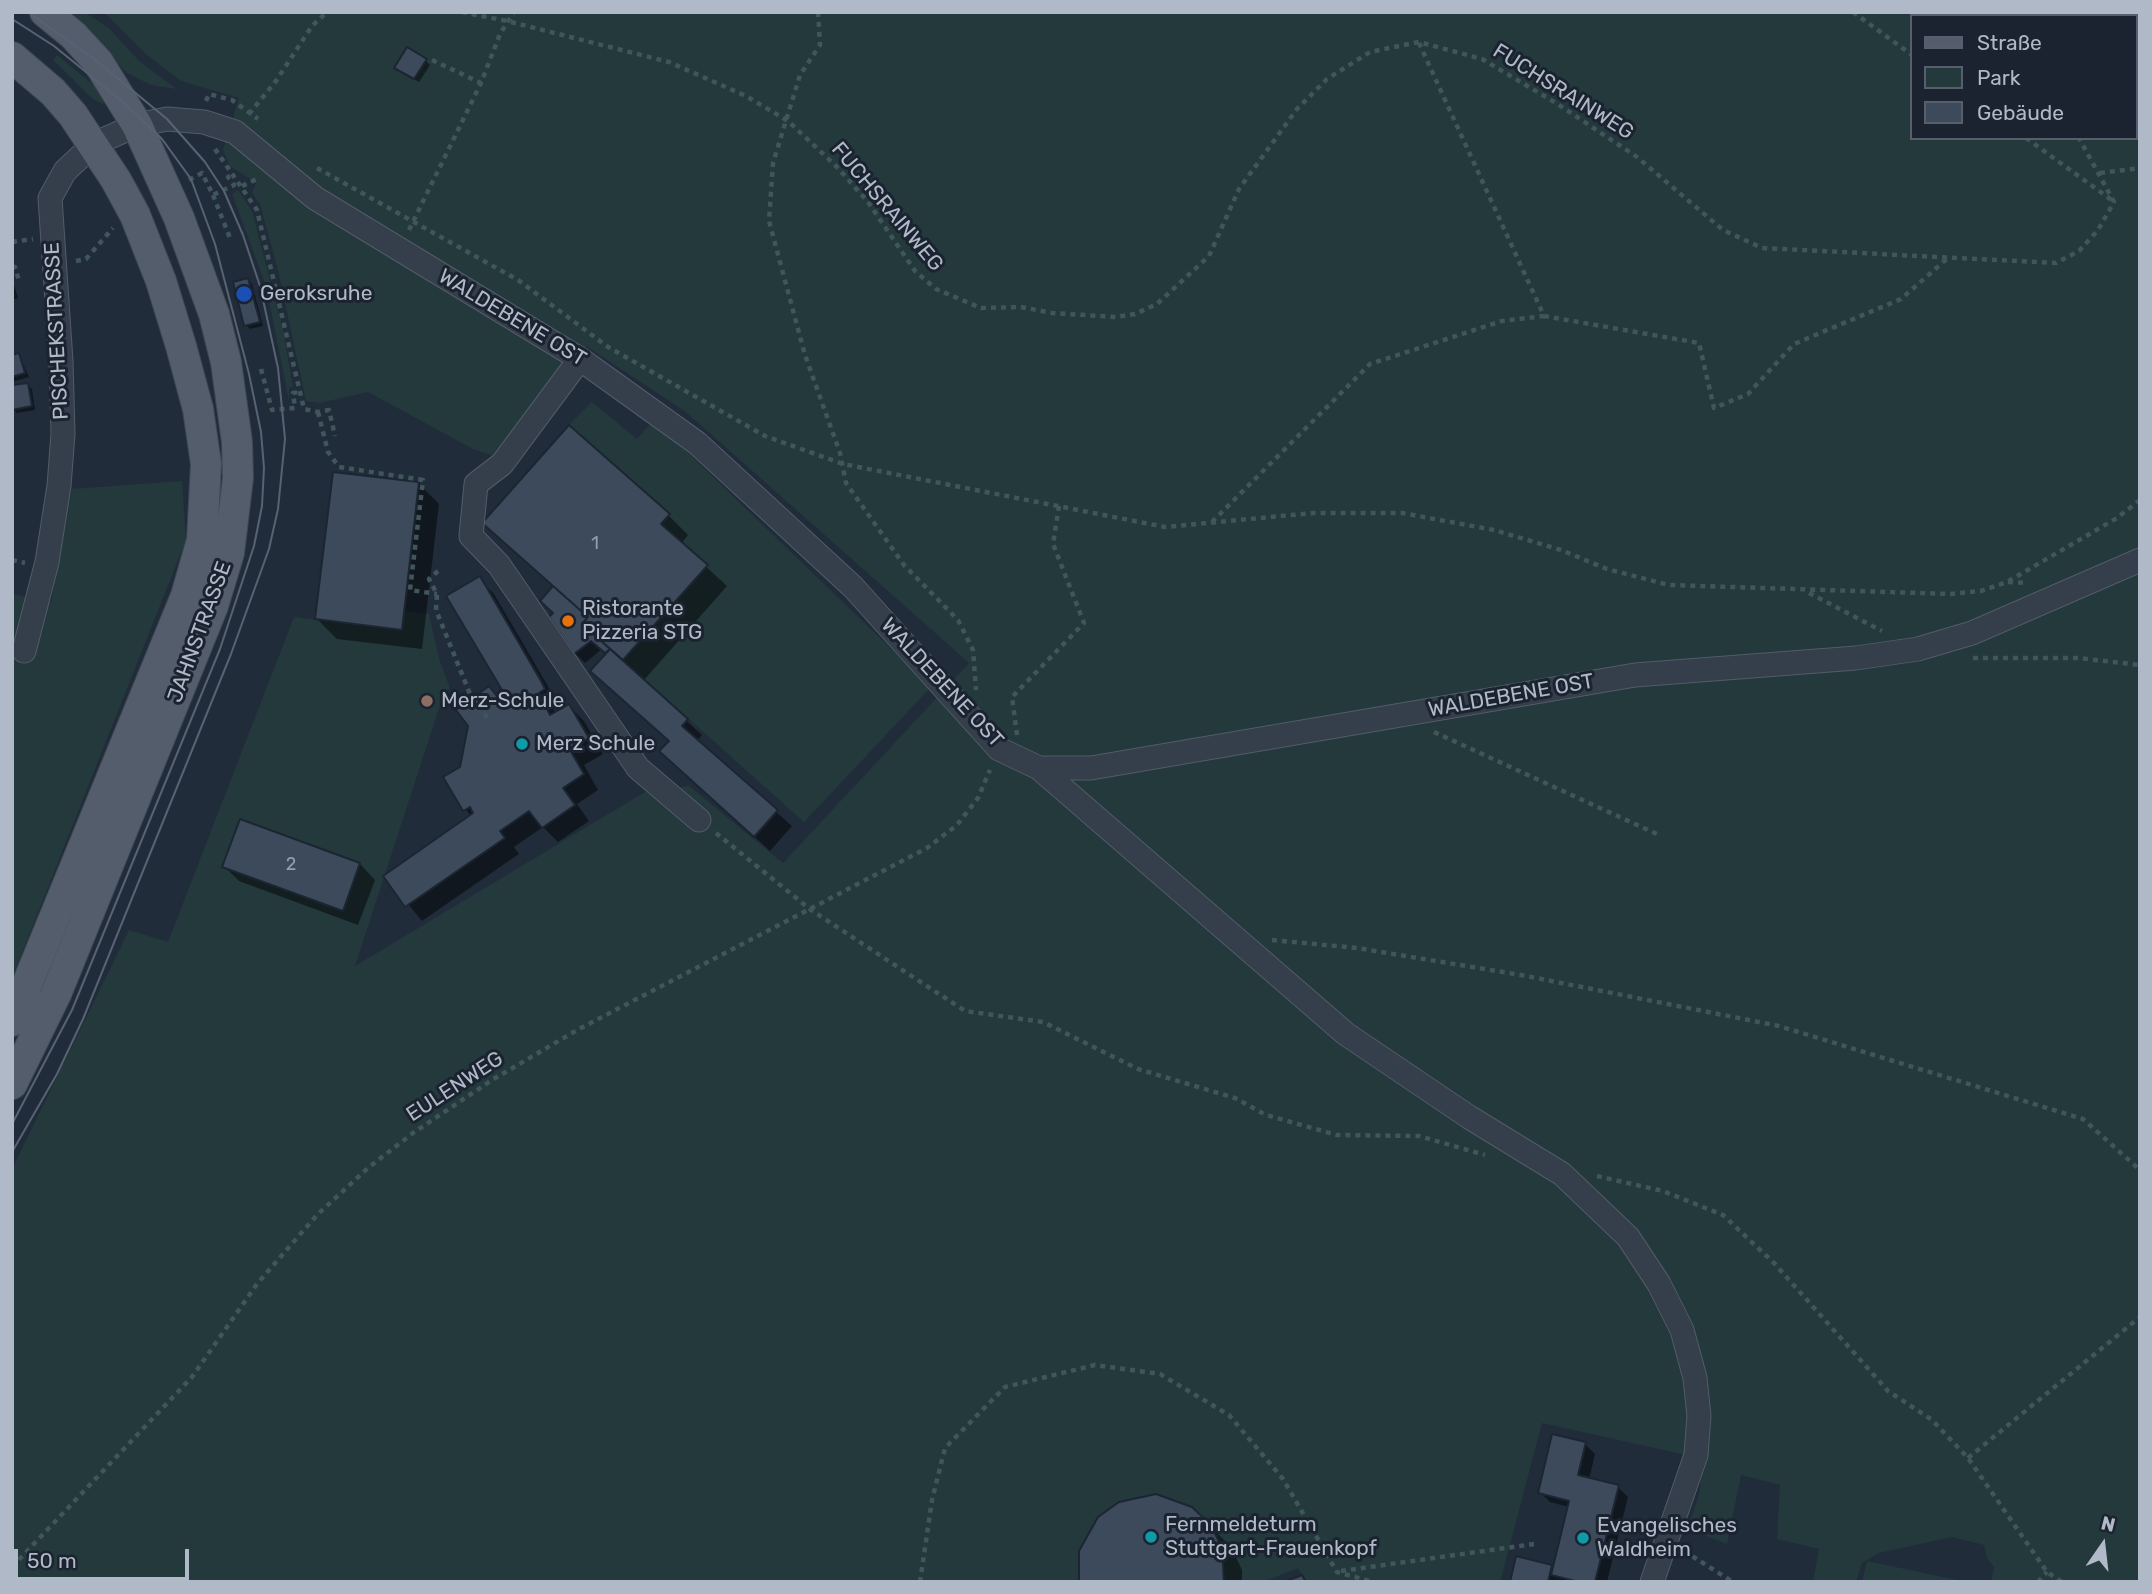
<!DOCTYPE html>
<meta charset="utf-8">
<style>
body{margin:0}
#map{position:relative;width:2152px;height:1594px;overflow:hidden;background:#212c3b;font-family:Rubik,sans-serif}
canvas{display:block}
.frame{position:absolute;inset:0;border:14px solid #b0b9c7;pointer-events:none}
.legend{position:absolute;left:1910px;top:14px;width:228px;height:126px;box-sizing:border-box;background:#1b2330;border:2px solid #575f6c;margin:0;padding:9px 12px;list-style:none;font-size:21px;color:#b0b9c7}
.legend li{display:flex;align-items:center;gap:14px;height:35px}
.legend b{width:35px;border:2px solid #575f6c}
.north{position:absolute;left:2068px;top:1510px;width:70px;height:70px;-webkit-text-stroke:5px #1b2330;paint-order:stroke;rotate:14deg;font-size:19px;font-weight:700;line-height:28px;text-align:center;color:#b0b9c7}
.north::after{content:'';display:block;margin:auto;width:24px;height:32px;background:#b0b9c7;clip-path:polygon(50% 0,100% 100%,50% 72%,0 100%)}
.scale{position:absolute;left:14px;top:1549px;width:175px;height:32px;box-sizing:border-box;border:4px solid #b0b9c7;border-top:0;padding-left:9px;font-size:21px;line-height:24px;white-space:nowrap;color:#b0b9c7;-webkit-text-stroke:5px #1b2330;paint-order:stroke}
</style>
<div id="map">
<canvas width="2152" height="1594"></canvas>
<div class="frame"></div>
<ul class="legend">
<li><b style="height:9px;background:#535d6c"></b>Straße</li>
<li><b style="height:19px;background:#23393c"></b>Park</li>
<li><b style="height:19px;background:#3d4a5b"></b>Gebäude</li>
</ul>
<div class="north">N</div>
<div class="scale">50 m</div>
</div>
<script>
const ctx = document.querySelector('canvas').getContext('2d');
ctx.lineJoin = 'round';
function paint(path, color) {
  ctx.fillStyle = color;
  ctx.fill(path, 'evenodd');
}
function toPath(rows) {
  const path = new Path2D();
  for (const r of rows) {
    path.moveTo(r[0], r[1]);
    for (let i = 2; i < r.length; i += 2) path.lineTo(r[i], r[i + 1]);
  }
  return path;
}
function stroke(path, color, width, dash) {
  ctx.strokeStyle = color;
  ctx.lineWidth = width;
  ctx.lineCap = dash ? 'butt' : 'round';
  ctx.setLineDash(dash || []);
  ctx.stroke(path);
}
function label(font, color, halo, rows, align = 'center') {
  ctx.font = font + ' Rubik,sans-serif';
  ctx.lineWidth = 6;
  ctx.setLineDash([]);
  ctx.textBaseline = 'middle';
  ctx.strokeStyle = halo;
  ctx.fillStyle = color;
  for (const [text, x, y, turn = 0] of rows) {
    ctx.save();
    ctx.translate(x, y);
    ctx.rotate((+turn || 0) * Math.PI / 180);
    ctx.textAlign = isNaN(turn) ? turn : align;
    if (halo) ctx.strokeText(text, 0, 0);
    ctx.fillText(text, 0, 0);
    ctx.restore();
  }
}
paint(toPath([
 [67,12,84,12,109,28,140,62,177,89,151,85,127,73],
 [104,12,2140,12,2140,1582,1991,1582,1994,1567,1987,1558,1984,1545,1952,1537,1879,1553,1862,1563,1856,1582,1813,1582,1819,1549,1777,1539,1780,1485,1741,1475,1727,1544,1688,1529,1699,1494,1704,1459,1542,1423,1500,1582,1306,1582,1298,1568,1263,1582,12,1582,12,1169,129,930,168,942,294,617,401,629,404,611,429,614,440,662,450,688,444,693,355,966,645,792,689,786,783,863,969,663,686,412,586,346,502,459,473,449,368,392,320,403,306,401,278,270,260,204,252,193,256,183,230,166,223,150,239,98,181,81,147,55],
 [1912,16,2136,16,2136,138,1912,138],
 [57,55,96,87,105,100,103,104,94,100,53,60],
 [238,190,252,211,283,330,293,386,289,389,289,401,266,286,232,194],
 [592,402,637,439,654,420,931,687,804,822,623,660,707,565,661,524,669,513,569,425],
 [182,481,186,540,12,978,12,594,51,602,72,489],
 [1867,1561,1967,1582,1862,1582]
]), '#23393c');
paint(toPath([
 [425,60,430,65,419,82,396,67],
 [12,278,18,298,12,300],
 [248,280,252,284,263,326,250,329,246,325],
 [19,355,29,377,12,382,12,357],
 [27,384,32,389,35,410,17,413,13,409],
 [419,484,439,504,422,649,337,639,317,619],
 [668,515,688,535,681,544,727,586,643,681,702,735,697,741,792,826,770,851,677,766,670,742,611,650,602,649,585,663,575,653,551,618,555,613,543,601,554,587,484,523],
 [479,579,494,594,559,705,553,708,555,713,569,706,584,721,603,754,584,765,598,790,577,804,589,821,558,842,543,827,514,847,519,854,422,921,385,876,471,817,445,777,462,768,497,696,504,691],
 [241,821,360,864,375,880,358,925,239,881,224,866],
 [1585,1444,1595,1454,1589,1480,1618,1487,1628,1497,1607,1582,1511,1582,1517,1559,1554,1567,1569,1507,1550,1502,1540,1492],
 [1144,1497,1169,1498,1192,1508,1231,1547,1242,1570,1242,1582,1082,1582,1081,1551,1091,1528,1119,1503]
]), '#0007');
const building = toPath([
 [407,47,427,59,414,79,394,68,407,47],
 [248,278,260,322,244,326,233,282,248,278],
 [19,353,25,373,12,377,12,355,19,353],
 [28,383,32,406,12,410,12,385,28,383],
 [569,425,670,514,661,524,708,565,623,660,582,624,588,617,482,523,569,425],
 [333,472,419,482,402,630,315,619,333,472],
 [480,576,541,681,545,689,539,693,550,715,569,704,589,738,570,750,584,774,563,788,575,805,542,828,529,811,500,831,505,838,405,907,383,876,473,813,470,807,463,811,443,777,460,767,468,726,456,710,489,686,496,695,502,690,446,596,480,576],
 [553,586,588,617,582,624,610,649,605,653,591,641,574,654,549,617,553,613,540,601,553,586],
 [610,649,688,719,682,726,778,810,754,837,659,751,669,741,590,671,610,649],
 [240,819,360,863,343,911,222,867,240,819],
 [1552,1434,1586,1442,1578,1475,1619,1485,1595,1582,1579,1582,1551,1575,1569,1501,1538,1493,1552,1434],
 [1156,1494,1192,1507,1211,1525,1222,1548,1224,1582,1079,1582,1079,1551,1098,1517,1119,1502,1156,1494],
 [1516,1556,1552,1565,1548,1582,1510,1582,1516,1556],
 [1302,1575,1306,1582,1284,1582,1289,1580,1302,1575]
]);
paint(building, '#3d4a5b');
stroke(building, '#1c2532', 2);
const minor = toPath([
 [580,359,502,464,476,484,471,536,499,565,638,768,699,820],
 [24,651,47,562,59,486,63,434,61,361,50,198,65,171,94,144,137,125,167,119,204,122,235,132,315,198,580,359,697,443,853,587,999,749,1039,768,1091,768,1635,675,1856,658,1918,649,1972,633,2140,560],
 [1039,768,1346,1034,1469,1117,1562,1174,1628,1237,1659,1284,1682,1330,1695,1378,1699,1416,1696,1455,1652,1582]
]);
const major = toPath([
 [12,57,53,92,73,115,116,180,135,215,161,281,181,346,198,409,206,464,202,540,186,596,12,1021],
 [12,1084,56,994,213,606,229,553,238,478,237,442,226,362,214,314,179,218,137,125,98,62,73,35,45,12]
]);
stroke(minor, '#535c69', 25);
stroke(major, '#3e4754', 32);
stroke(toPath([
 [462,12,507,21,669,62,746,96,788,121,836,166,868,202,915,271,936,289,981,308,1021,307,1052,313,1116,317,1135,314,1157,304,1209,256,1239,189,1297,109,1327,79,1370,52,1419,42,1482,59,1556,103,1637,157,1723,230,1762,248,2056,263,2079,251,2098,230,2114,202,2079,138],
 [818,12,820,45,800,75,773,163,769,221,805,355,840,453,846,483,904,565,958,620,973,650,976,690],
 [1853,12,1912,55],
 [1984,12,1986,16],
 [432,60,481,83],
 [206,101,209,94,232,100,258,119],
 [249,114,276,81,312,26,327,12],
 [2026,138,2113,201],
 [215,149,257,210,304,409,318,412,329,410,335,436],
 [317,168,518,280,608,347,765,436,843,464,1165,527,1313,513,1402,513,1494,530,1561,550,1607,569,1669,585,1951,594,1981,591,2007,582,2117,518,2140,500],
 [2100,173,2140,168],
 [189,180,202,173,213,195,234,185,228,177,232,175],
 [242,186,257,179],
 [213,195,230,238],
 [409,230,481,83,500,34,514,12],
 [12,242,33,239],
 [76,261,86,259,113,228],
 [12,268,15,267,19,281],
 [1544,316,1699,343,1714,408,1748,394,1794,344,1901,299,1949,257],
 [261,369,272,410,295,408,293,393,300,392],
 [318,412,328,452,339,467,423,480,410,590,437,594],
 [1212,522,1370,364,1502,321,1544,316,1419,43],
 [12,560,25,563],
 [438,571,429,579,437,594,436,610,470,694,488,719],
 [2008,582,2027,583],
 [1809,593,1882,631],
 [1973,658,2078,658,2140,665],
 [1434,732,1659,835],
 [1017,735,1012,697,1084,623,1053,544,1059,506],
 [716,833,811,910,965,1011,1043,1022,1138,1069,1235,1098,1266,1115,1337,1135,1419,1136,1485,1155],
 [1272,940,1357,948,1521,975,1779,1026,2083,1119,2140,1170],
 [1597,1176,1663,1191,1723,1215,1774,1263,1888,1391,1932,1420,1968,1458,2047,1572,2062,1582],
 [1968,1458,2140,1317],
 [1684,1551,1733,1582],
 [12,1567,192,1377,257,1284,317,1215,368,1168,413,1133,492,1080,579,1029,927,848,957,825,978,798,990,770],
 [1341,1571,1534,1544],
 [920,1582,932,1500,945,1448,1005,1387,1095,1365,1160,1374,1229,1415,1283,1479,1337,1572,1373,1582],
 [2038,1582,2047,1572]
]), '#41565a', 4.5, [5, 5]);
stroke(minor, '#353e4b', 23);
stroke(major, '#535d6c', 30);
stroke(toPath([
 [12,19,54,46,124,103,162,139,191,179,215,244,249,374,261,432,264,468,262,506,254,546,220,649,72,1010,12,1124],
 [12,1152,57,1074,83,1019,231,654,269,549,278,509,285,439,278,368,260,286,243,235,224,191,205,162,167,119,98,62,28,12]
]), '#576273', 2);
for (const [x, y, r, color] of [
 [244,294,9,"#1a4fb4"],
 [568,621,7,"#e8710a"],
 [427,701,7,"#8d6e63"],
 [522,744,7,"#0f9aa8"],
 [1151,1537,7,"#0f9aa8"],
 [1583,1538,7,"#0f9aa8"]
]) {
  const dot = new Path2D();
  dot.arc(x, y, r, 0, 2 * Math.PI);
  ctx.fillStyle = color;
  ctx.fill(dot);
  stroke(dot, '#1b2330', 2.5);
}
label('18px', '#939dac', null, [
 ["1",595,544],
 ["2",291,865]
]);
label('21px', '#b0b9c7', '#1b2330', [
 ["FUCHSRAINWEG",1563,92,32],
 ["FUCHSRAINWEG",887,207,50],
 ["WALDEBENE OST",512,318,31],
 ["PISCHEKSTRASSE",57,331,-93],
 ["JAHNSTRASSE",200,632,-70],
 ["WALDEBENE OST",942,683,47],
 ["WALDEBENE OST",1511,696,-10],
 ["EULENWEG",455,1087,-33]
]);
label('21px', '#b0b9c7', '#1b2330', [
 ["Geroksruhe",260,294],
 ["Ristorante",582,609],
 ["Pizzeria STG",582,633],
 ["Merz-Schule",441,701],
 ["Merz Schule",536,744],
 ["Fernmeldeturm",1165,1525],
 ["Stuttgart-Frauenkopf",1165,1549],
 ["Evangelisches",1597,1526],
 ["Waldheim",1597,1550]
], 'left');
</script>
